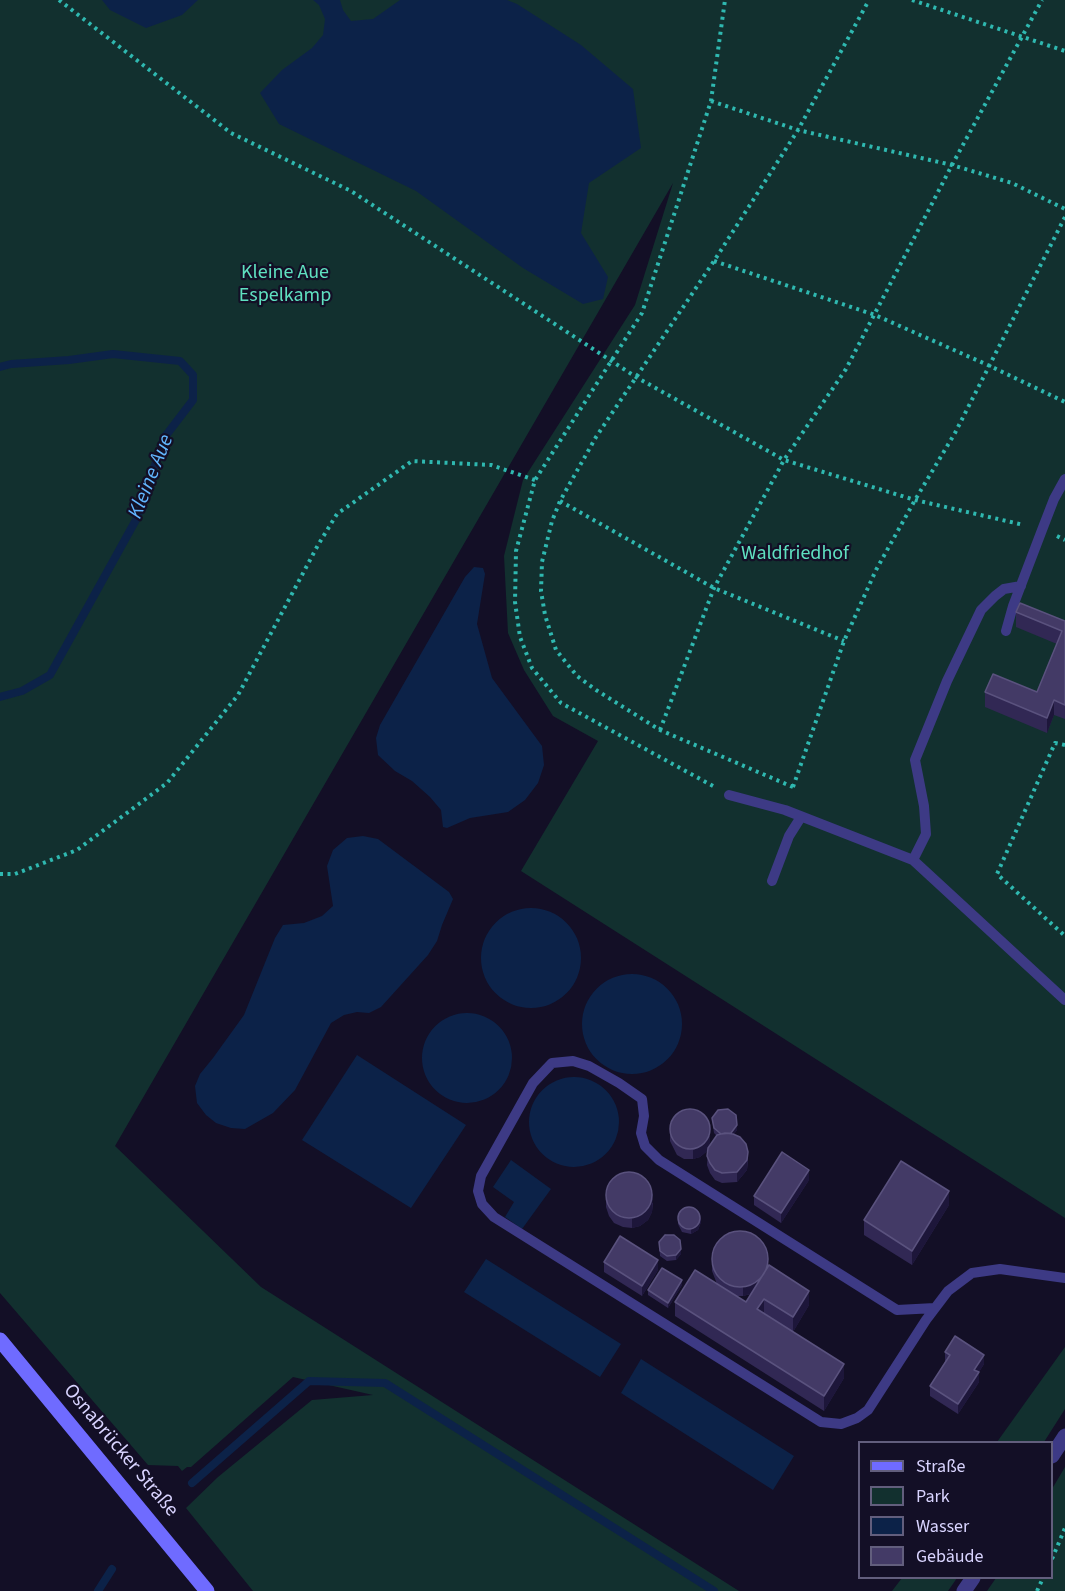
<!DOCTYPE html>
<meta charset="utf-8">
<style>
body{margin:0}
#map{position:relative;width:1065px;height:1591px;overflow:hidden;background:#130f26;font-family:"Source Sans 3",sans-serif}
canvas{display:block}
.legend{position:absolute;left:858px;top:1441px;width:195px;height:138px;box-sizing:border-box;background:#130f26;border:2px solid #625e7d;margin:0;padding:8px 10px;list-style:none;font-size:18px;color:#d9d4ff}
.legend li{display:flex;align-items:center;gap:12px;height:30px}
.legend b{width:30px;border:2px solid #625e7d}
</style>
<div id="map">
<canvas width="1065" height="1591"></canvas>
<ul class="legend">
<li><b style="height:8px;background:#6f6bff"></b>Straße</li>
<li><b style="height:16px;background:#12302f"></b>Park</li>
<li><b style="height:16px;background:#0c2248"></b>Wasser</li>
<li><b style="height:16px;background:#433a66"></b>Gebäude</li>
</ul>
</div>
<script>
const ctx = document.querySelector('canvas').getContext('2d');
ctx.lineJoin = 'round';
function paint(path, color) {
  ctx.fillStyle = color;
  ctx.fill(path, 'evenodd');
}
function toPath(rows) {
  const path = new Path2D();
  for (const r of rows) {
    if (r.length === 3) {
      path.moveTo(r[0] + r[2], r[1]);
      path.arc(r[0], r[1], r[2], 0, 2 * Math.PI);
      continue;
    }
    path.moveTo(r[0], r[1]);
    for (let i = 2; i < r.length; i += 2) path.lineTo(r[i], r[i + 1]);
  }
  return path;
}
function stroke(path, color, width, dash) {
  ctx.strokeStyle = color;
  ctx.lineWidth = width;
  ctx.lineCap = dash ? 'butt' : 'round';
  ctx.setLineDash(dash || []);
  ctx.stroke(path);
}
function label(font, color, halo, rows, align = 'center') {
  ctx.font = font + ' "Source Sans 3",sans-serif';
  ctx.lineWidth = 4.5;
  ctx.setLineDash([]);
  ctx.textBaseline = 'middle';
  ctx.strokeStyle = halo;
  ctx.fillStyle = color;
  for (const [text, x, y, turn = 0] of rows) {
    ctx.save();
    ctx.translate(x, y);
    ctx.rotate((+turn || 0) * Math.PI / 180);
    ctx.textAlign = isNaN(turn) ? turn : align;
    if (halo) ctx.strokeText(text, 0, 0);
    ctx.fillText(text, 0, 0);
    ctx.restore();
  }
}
paint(toPath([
 [0,0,1065,0,1065,1218,521,871,598,741,553,716,524,670,508,633,504,556,523,480,635,305,673,183,115,1146,261,1287,739,1591,253,1591,186,1508,218,1477,312,1400,373,1395,293,1377,191,1467,187,1467,182,1471,178,1466,148,1465,0,1293],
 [1065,1347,1065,1409,1044,1442,997,1442],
 [1065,1467,1065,1591,987,1591,996,1578,1052,1578,1052,1489],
 [902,1578,957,1578,948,1591,892,1591]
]), '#12302f');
paint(toPath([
 [102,0,198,0,182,15,146,28,110,10],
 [313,0,340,0,343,10,351,21,373,19,400,0,507,0,517,4,581,45,633,89,641,148,589,183,581,233,608,277,603,299,583,304,523,268,416,191,279,124,260,93,282,70,312,48,323,35,325,19,319,5],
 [474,567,483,568,485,574,477,624,492,678,542,746,544,765,538,783,525,800,508,812,470,818,447,828,443,827,441,810,430,797,412,781,395,771,378,755,376,738,380,725,465,577],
 [363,836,378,839,449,892,453,899,442,925,437,941,428,955,381,1007,369,1013,357,1012,344,1015,331,1023,295,1090,273,1113,245,1129,231,1128,216,1123,206,1115,197,1103,195,1086,200,1074,213,1058,244,1015,275,938,283,925,304,923,322,916,333,906,327,866,333,850,347,838],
 [531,958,50],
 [632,1024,50],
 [467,1058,45],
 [357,1055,466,1125,411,1208,302,1140],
 [574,1122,45],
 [511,1160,551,1189,522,1229,505,1217,514,1202,493,1187],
 [486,1259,621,1344,600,1377,464,1292],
 [641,1359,794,1456,773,1490,621,1393]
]), '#0c2248');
stroke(toPath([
 [0,367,11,364,69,360,113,354,180,361,193,375,193,400,164,438,137,518,50,675,22,691,0,697],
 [192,1483,309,1381,385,1383,714,1591],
 [98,1591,112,1569]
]), '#0c2248', 8);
stroke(toPath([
 [59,0,231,133,351,191,636,377,784,460,915,500,1024,525],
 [912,0,1065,51],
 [711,101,798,130,952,165,1012,183,1065,209],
 [714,261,875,315,990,366,1065,402],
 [560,501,714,588,844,641],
 [1057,536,1065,540],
 [660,730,714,588,784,460,846,369,952,165,1042,0],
 [1065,745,1055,743,997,874,1065,936],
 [713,786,561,703,532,668,520,637,515,602,516,551,535,480,642,313,711,101,725,0],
 [793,787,660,730,596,690,577,676,556,650,545,615,541,591,542,562,552,521,560,501,596,437,714,261,798,130,869,0],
 [793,787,844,641,876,570,915,500,955,433,1065,217],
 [0,874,15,874,77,850,167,783,238,695,318,545,337,514,412,461,491,465,535,480],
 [1052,1559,1065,1528],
 [1037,1591,1043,1578]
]), '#2fb8b0', 4, [3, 4.5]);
stroke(toPath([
 [1006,631,1013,606,1042,530,1054,499,1065,479],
 [729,795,785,810,913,860,1065,1000],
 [913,860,926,834,924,806,915,760,947,681,981,610,995,596,1004,589,1021,586],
 [772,881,789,836,801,817],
 [935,1308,897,1310,659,1160,645,1146,641,1133,644,1116,642,1099,619,1083,589,1066,573,1061,552,1063,533,1083,481,1176,478,1191,482,1204,494,1217,821,1422,841,1424,857,1418,868,1410,926,1320,948,1291,972,1273,1000,1269,1065,1278]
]), '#3d3a85', 10);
stroke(toPath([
 [1052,1456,1065,1436],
 [964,1591,973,1578]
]), '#3d3a85', 15);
stroke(toPath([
 [0,1340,207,1591]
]), '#6f6bff', 15);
paint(toPath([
 [1016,612,1065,621,1065,719,1054,715,1047,733,985,707,985,692,1037,692,1057,644,1016,627],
 [712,1118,737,1130,734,1134,748,1161,747,1170,737,1182,722,1183,715,1180,710,1173,707,1165,708,1149,706,1152,700,1157,693,1159,684,1159,677,1155,670,1141,670,1131,710,1145,717,1136,714,1133],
 [809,1180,781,1223,754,1205,754,1196],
 [606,1197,653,1203,652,1212,648,1220,640,1226,632,1228,623,1227,614,1223,609,1216,606,1207],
 [949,1205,912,1265,864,1235,864,1220],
 [678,1219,701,1222,698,1230,691,1234,682,1232,678,1224],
 [659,1242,681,1254,676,1260,667,1261,660,1256],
 [712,1261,767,1267,809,1305,793,1332,764,1313,844,1378,824,1411,675,1316,675,1302,717,1284,712,1271],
 [751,1294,746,1302,736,1296,743,1296],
 [604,1262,658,1270,642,1296,604,1272],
 [682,1285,668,1308,648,1295,648,1290],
 [945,1352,984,1364,979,1372,979,1382,958,1414,930,1396,930,1386,945,1362]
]), '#312854');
paint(toPath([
 [1054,700,1054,715,1047,733,1047,718],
 [737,1125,737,1130,731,1138,731,1133],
 [710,1135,710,1145,706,1152,700,1157,693,1159,693,1150],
 [748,1152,747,1170,737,1182,737,1172],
 [809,1170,809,1180,781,1223,781,1213],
 [949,1191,949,1205,912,1265,912,1251],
 [653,1193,652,1212,648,1220,640,1226,632,1228,632,1219],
 [701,1217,701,1222,698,1230,691,1234,691,1229],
 [681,1249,681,1254,676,1260,676,1255],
 [767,1255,767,1276,753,1293,743,1296,743,1286],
 [658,1260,658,1270,642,1296,642,1286],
 [682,1280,682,1285,668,1308,668,1303],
 [809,1291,809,1305,793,1332,793,1317],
 [764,1299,764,1313,757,1324,757,1309],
 [984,1355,984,1364,979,1372,979,1382,958,1414,958,1404,974,1370],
 [844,1364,844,1378,824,1411,824,1396]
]), '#1d163a');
const building = toPath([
 [1020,603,1065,621,1065,705,1054,700,1047,718,985,692,993,674,1037,692,1062,631,1016,612,1020,603],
 [690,1129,20],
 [728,1109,736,1115,737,1125,731,1133,721,1134,714,1128,712,1118,718,1110,728,1109],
 [725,1133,733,1134,740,1137,746,1144,748,1152,747,1160,737,1172,722,1173,715,1170,710,1163,707,1156,708,1148,717,1135,725,1133],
 [782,1152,809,1170,781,1213,754,1196,782,1152],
 [901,1161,949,1191,912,1251,864,1220,901,1161],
 [629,1195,23],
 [689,1218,11],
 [740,1259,28],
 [665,1235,674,1235,680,1240,681,1249,676,1255,667,1256,660,1251,659,1242,665,1235],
 [620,1236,658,1260,642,1286,604,1262,620,1236],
 [769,1265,809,1291,793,1317,764,1299,757,1309,844,1364,824,1396,675,1302,695,1270,746,1302,769,1265],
 [662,1268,682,1280,668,1303,648,1290,662,1268],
 [955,1336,984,1355,974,1370,979,1372,958,1404,930,1386,950,1355,945,1352,955,1336]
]);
paint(building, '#433a66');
stroke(building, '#5a527e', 1.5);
label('20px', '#5fe0c0', '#130f26', [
 ["Kleine Aue",285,274],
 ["Espelkamp",285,297],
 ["Waldfriedhof",795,555]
]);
label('20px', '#d9d4ff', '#130f26', [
 ["Osnabrücker Straße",120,1451,50]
]);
label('italic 21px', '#62b6ff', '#130f26', [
 ["Kleine Aue",152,477,-68]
]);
</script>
